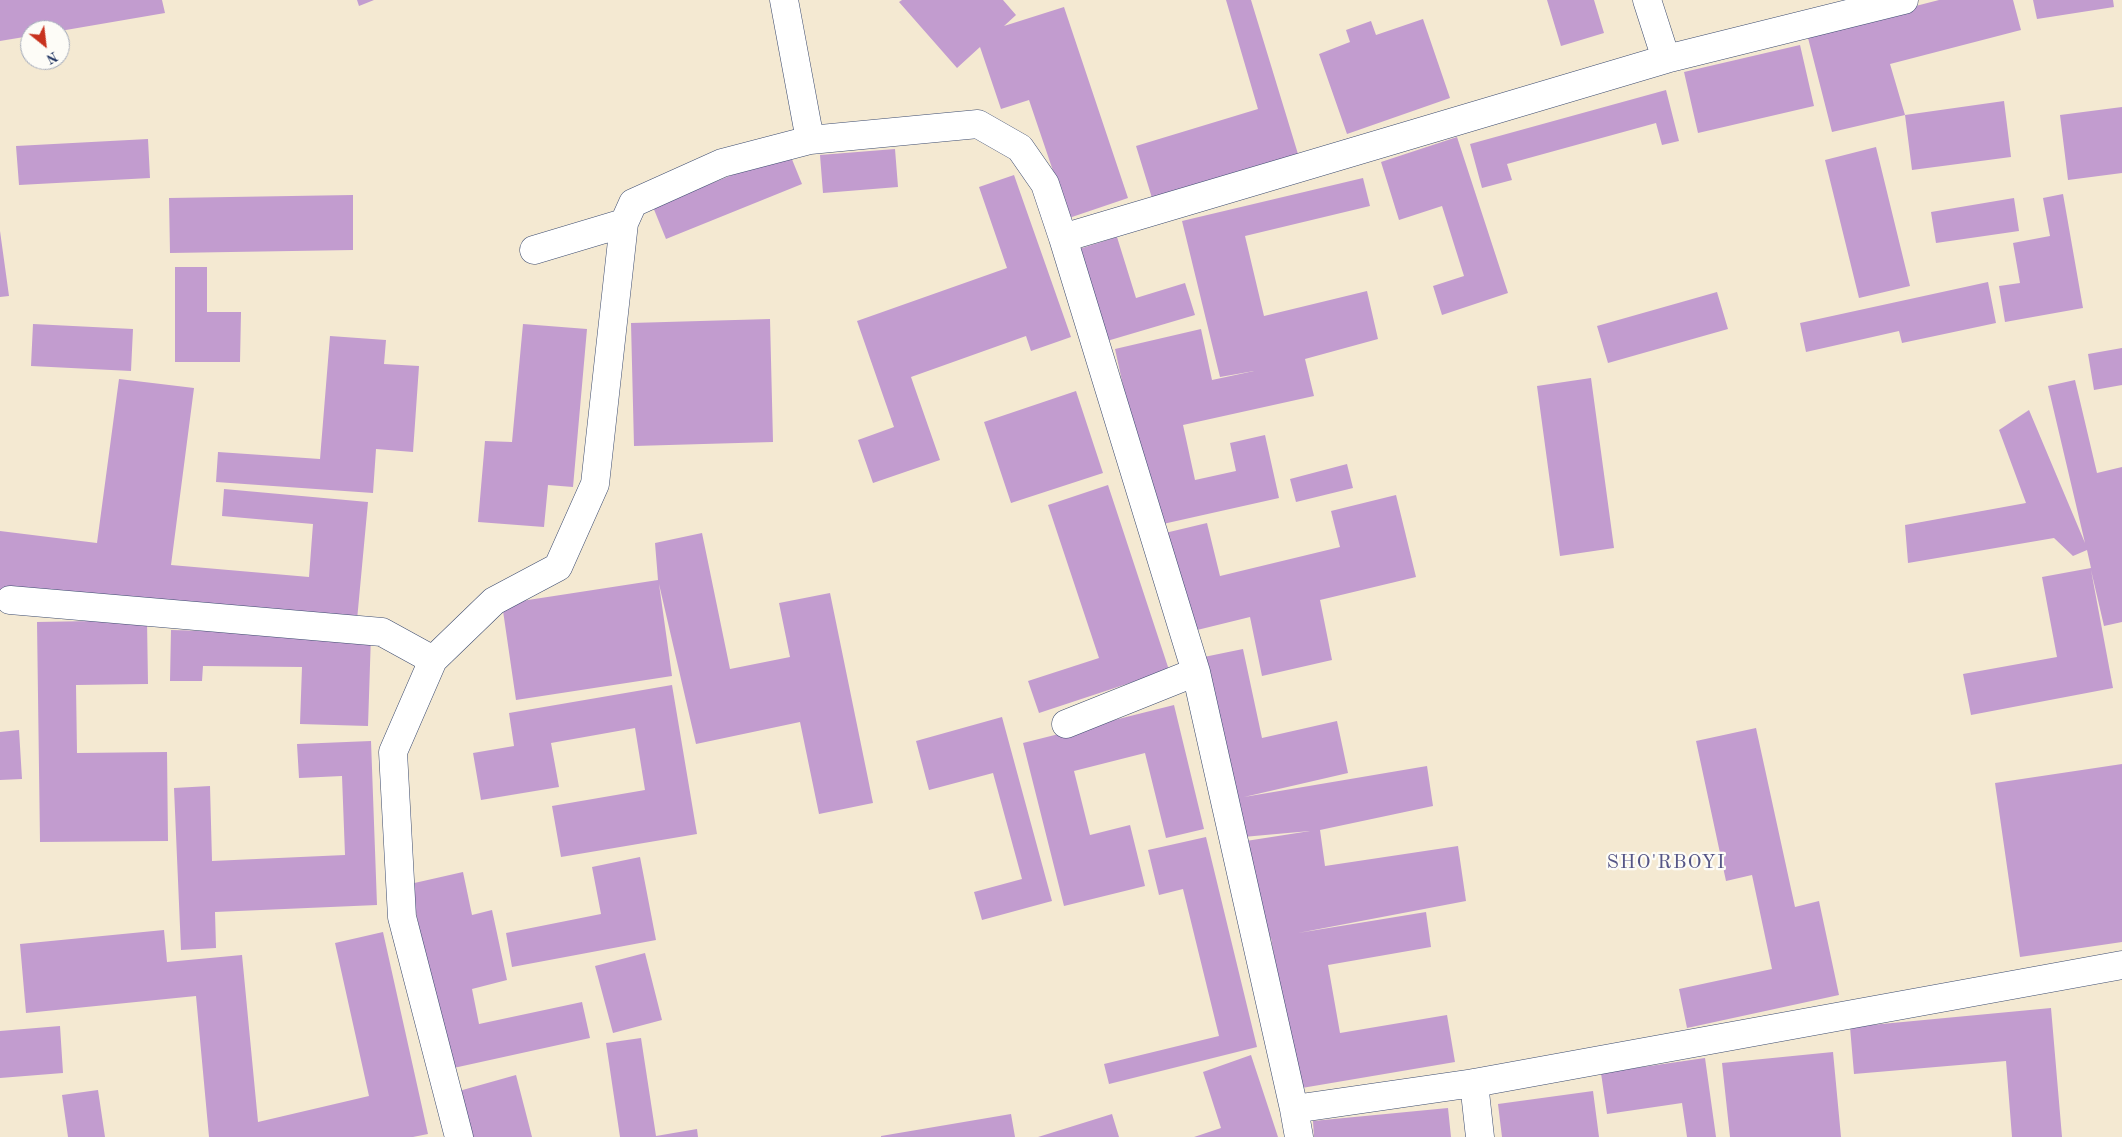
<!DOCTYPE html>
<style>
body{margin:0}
#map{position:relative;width:2122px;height:1137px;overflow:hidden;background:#f4e9d2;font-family:"Old Standard TT",serif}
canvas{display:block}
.north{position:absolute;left:20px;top:20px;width:50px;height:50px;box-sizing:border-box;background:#fdfcf7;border:1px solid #a3aaba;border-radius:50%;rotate:151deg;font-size:14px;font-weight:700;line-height:20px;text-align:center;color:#1b2f5e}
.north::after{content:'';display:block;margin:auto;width:18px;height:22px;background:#c8321e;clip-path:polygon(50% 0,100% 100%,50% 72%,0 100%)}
</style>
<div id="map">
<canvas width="2122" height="1137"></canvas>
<div class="north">N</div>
</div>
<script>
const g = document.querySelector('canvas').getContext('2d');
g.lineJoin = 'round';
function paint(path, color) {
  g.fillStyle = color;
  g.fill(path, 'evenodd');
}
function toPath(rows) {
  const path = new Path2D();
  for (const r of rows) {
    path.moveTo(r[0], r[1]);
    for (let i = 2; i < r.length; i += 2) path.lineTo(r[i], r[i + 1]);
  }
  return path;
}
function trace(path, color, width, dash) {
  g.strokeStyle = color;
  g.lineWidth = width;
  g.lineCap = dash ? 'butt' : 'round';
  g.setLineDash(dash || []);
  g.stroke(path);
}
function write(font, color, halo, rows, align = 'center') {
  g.font = font + ' "Old Standard TT",serif';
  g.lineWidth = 4.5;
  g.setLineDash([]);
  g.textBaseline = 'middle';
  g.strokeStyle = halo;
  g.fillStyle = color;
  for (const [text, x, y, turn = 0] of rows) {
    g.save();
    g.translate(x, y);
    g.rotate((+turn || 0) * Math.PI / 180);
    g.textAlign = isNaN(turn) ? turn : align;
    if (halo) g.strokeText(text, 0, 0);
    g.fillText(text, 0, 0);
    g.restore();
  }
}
paint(toPath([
 [0,0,162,0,165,13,60,31,30,30,30,36,0,41],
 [357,0,374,0,359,6],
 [902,0,1003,0,1016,15,1004,26,1064,7,1128,198,1069,218,1029,100,1001,109,980,47,957,68,899,2],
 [1226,0,1251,0,1298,154,1152,198,1136,146,1258,109],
 [1547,0,1594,0,1604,33,1561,46],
 [1939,0,2013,0,2021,30,1890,64,1905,115,1832,132,1807,34],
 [2033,0,2113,0,2114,7,2037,19],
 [1423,19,1450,98,1347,134,1319,54,1350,42,1346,30,1371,21,1376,35],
 [1800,45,1814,106,1698,133,1684,72],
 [1666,90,1679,141,1662,145,1656,123,1507,164,1512,180,1482,188,1470,144],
 [2004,101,2011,157,1912,170,1905,115],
 [2122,107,2122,173,2068,180,2060,115],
 [1457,137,1508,293,1442,315,1433,286,1464,276,1442,206,1399,220,1381,162],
 [148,139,150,178,19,185,16,146],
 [1876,147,1910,286,1859,298,1825,160],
 [895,149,898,187,823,193,820,155],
 [789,152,802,184,666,239,653,207],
 [1014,175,1071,337,1031,351,1026,336,911,377,940,460,873,483,858,440,894,427,857,321,1007,268,979,187],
 [1363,178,1370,206,1245,236,1264,316,1367,291,1378,339,1305,359,1314,396,1183,425,1195,480,1236,471,1230,443,1265,435,1279,498,1154,526,1115,349,1201,329,1212,380,1254,371,1220,377,1182,221],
 [2063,194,2083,308,2005,322,1999,286,2020,283,2013,243,2050,236,2043,198],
 [353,195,353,250,170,253,169,198],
 [2014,198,2019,231,1936,243,1931,212],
 [0,231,9,296,0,297],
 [1117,237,1136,298,1185,283,1195,315,1107,341,1079,249],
 [175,267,207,267,207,312,241,312,240,362,175,362],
 [1988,282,1996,323,1902,343,1899,331,1806,352,1800,323],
 [1717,292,1728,329,1608,363,1597,326],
 [770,319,773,442,634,446,631,323],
 [33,324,133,329,131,371,31,366],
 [523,324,587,329,573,487,548,485,544,527,478,522,485,441,512,442],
 [330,336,386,340,384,364,419,366,413,452,376,449,373,493,216,482,218,452,320,459],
 [2122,348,2122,385,2094,390,2088,354],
 [1591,378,1614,548,1560,556,1537,386],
 [119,379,194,388,171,565,309,577,313,524,222,516,224,489,368,502,357,620,165,611,0,590,0,531,97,543],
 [2075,380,2097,473,2122,467,2122,622,2104,626,2091,570,2113,688,1971,715,1963,674,2057,657,2042,577,2091,568,2087,550,2073,556,2054,538,1908,563,1905,525,2026,503,1999,430,2029,410,2085,543,2048,386],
 [1076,391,1103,473,1011,503,984,422],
 [1347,464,1353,488,1296,502,1290,479],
 [1108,485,1169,670,1039,713,1028,681,1099,658,1048,505],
 [1396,495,1416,577,1320,600,1332,660,1262,676,1250,617,1189,632,1165,533,1207,523,1220,576,1340,547,1331,511],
 [702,533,730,669,790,657,779,603,830,593,873,803,819,814,800,722,696,744,659,584,672,676,516,700,502,604,658,580,655,543],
 [147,620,148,684,76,685,77,753,167,752,168,841,40,842,37,622],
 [171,630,371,635,368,726,300,724,302,667,203,666,202,681,170,681],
 [1243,649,1262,738,1337,721,1348,773,1244,797,1427,766,1433,806,1320,830,1325,866,1458,846,1466,901,1298,933,1426,912,1431,947,1328,965,1340,1033,1447,1015,1455,1062,1296,1089,1271,938,1260,932,1246,841,1310,831,1243,837,1204,657],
 [672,685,697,834,561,857,552,806,645,790,635,728,551,743,559,787,481,800,473,753,514,746,509,713],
 [1174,705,1204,829,1166,838,1145,753,1074,771,1090,835,1130,825,1145,886,1064,906,1023,743],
 [1002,717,1052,901,982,920,974,892,1022,879,993,773,929,790,916,741],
 [1756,728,1795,907,1819,901,1839,995,1687,1028,1679,989,1772,969,1752,875,1726,881,1696,741],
 [19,730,22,779,0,780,0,732],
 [371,741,377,905,215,912,216,948,181,950,174,788,210,786,212,861,345,855,342,776,299,778,297,744],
 [2122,764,2122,942,2020,957,1995,783],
 [1206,837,1257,1047,1109,1084,1104,1064,1219,1036,1183,889,1159,895,1148,850],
 [640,857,656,940,512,967,506,933,601,914,592,867],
 [463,872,472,915,492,910,507,980,472,989,479,1024,582,1002,590,1038,449,1069,410,884],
 [164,930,167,962,242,955,258,1122,369,1096,335,943,383,932,428,1134,413,1137,209,1137,196,996,26,1013,20,944],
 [645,953,662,1020,613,1033,595,966],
 [2051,1008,2062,1137,2012,1137,2006,1061,1854,1074,1850,1027],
 [60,1026,63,1073,0,1078,0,1031],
 [641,1038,656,1136,697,1129,698,1137,620,1137,606,1043],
 [1833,1052,1841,1137,1730,1137,1722,1063],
 [1251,1055,1278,1137,1194,1137,1221,1128,1203,1072],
 [1705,1058,1716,1137,1687,1137,1682,1103,1607,1114,1601,1073],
 [516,1075,532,1137,471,1137,459,1091],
 [98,1090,105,1137,68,1137,62,1095],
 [1593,1091,1599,1137,1502,1137,1498,1104],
 [1448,1108,1451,1137,1314,1137,1313,1121],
 [1011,1114,1015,1137,881,1137,881,1136],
 [1112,1114,1119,1137,1038,1137]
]), '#c29ccf');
const minor = toPath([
 [784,0,810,140,978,124,1020,148,1045,184,1063,238,1196,672,1294,1109,1474,1083,2122,965],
 [1647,0,1666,59],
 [1063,238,1666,59,1904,0],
 [534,250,624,223],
 [10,600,382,632,433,660],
 [1066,724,1196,672],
 [1474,1083,1480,1137],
 [1294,1109,1299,1137],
 [459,1137,402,917,393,752,433,660,494,601,558,567,595,484,624,223,633,203,722,163,810,140]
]);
trace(minor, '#3c4b6f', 29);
trace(minor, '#fff', 28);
g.letterSpacing = '1px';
write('20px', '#555586', '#fdfcf7', [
 ["SHO'RBOYI",1666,863]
]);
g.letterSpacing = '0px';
</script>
